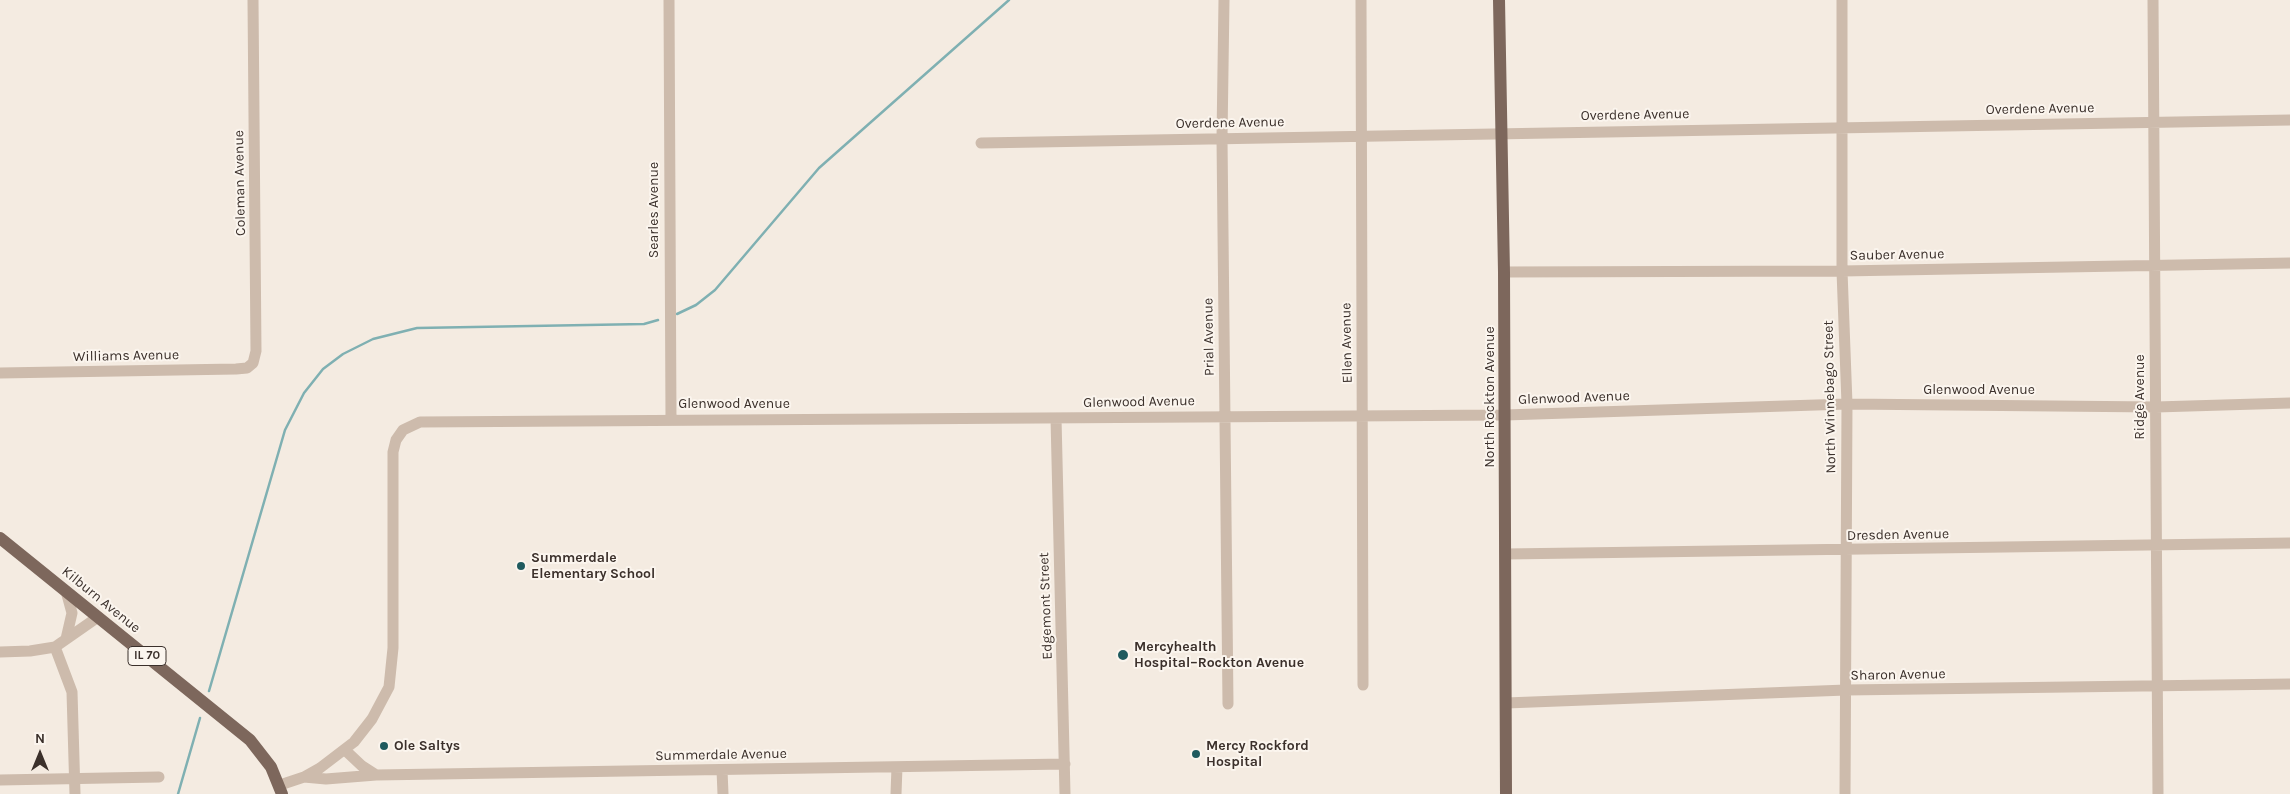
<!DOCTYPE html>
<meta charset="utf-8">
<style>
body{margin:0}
#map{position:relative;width:2290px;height:794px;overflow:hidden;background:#f4ebe1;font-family:Karla,sans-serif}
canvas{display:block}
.north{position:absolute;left:15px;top:729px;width:50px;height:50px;-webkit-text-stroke:4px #fbf5ee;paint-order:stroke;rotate:0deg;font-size:14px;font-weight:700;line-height:20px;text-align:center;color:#3b302b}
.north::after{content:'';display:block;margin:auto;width:18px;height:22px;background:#3b302b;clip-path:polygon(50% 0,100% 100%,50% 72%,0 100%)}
</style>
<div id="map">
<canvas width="2290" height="794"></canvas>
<div class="north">N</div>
</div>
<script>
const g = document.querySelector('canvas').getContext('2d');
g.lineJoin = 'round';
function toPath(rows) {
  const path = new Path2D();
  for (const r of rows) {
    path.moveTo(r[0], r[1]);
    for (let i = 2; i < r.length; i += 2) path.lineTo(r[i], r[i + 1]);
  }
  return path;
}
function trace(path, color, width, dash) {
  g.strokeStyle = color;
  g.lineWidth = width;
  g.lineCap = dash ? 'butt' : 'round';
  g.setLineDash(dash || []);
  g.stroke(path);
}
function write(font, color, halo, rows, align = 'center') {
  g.font = font + ' Karla,sans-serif';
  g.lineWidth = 4;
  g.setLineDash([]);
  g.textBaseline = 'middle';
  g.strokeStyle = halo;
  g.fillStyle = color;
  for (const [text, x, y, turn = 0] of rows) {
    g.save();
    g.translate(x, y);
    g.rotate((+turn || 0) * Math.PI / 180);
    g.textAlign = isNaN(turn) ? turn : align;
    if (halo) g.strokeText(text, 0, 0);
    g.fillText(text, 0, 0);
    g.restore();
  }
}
trace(toPath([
 [677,314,696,305,715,290,819,168,1009,0],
 [209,691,285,430,304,393,323,369,343,354,373,339,417,328,644,324,658,320],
 [178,794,200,718]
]), '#7fb0b2', 2.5);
trace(toPath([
 [669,0,671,419],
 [1224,0,1222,138,1228,704],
 [1361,0,1363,685],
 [1842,0,1842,271,1847,404,1845,794],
 [2153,0,2158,794],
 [981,143,2290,120],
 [1504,272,1842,271,2290,263],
 [0,373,236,369,247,368,253,363,256,351,253,0],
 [1056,418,1065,794],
 [1506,554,2290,543],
 [66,639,72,613,66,591],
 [55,647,72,692,75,794],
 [0,652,30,651,55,647,98,617],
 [1506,703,1846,690,2290,684],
 [345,750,362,766,376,775],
 [722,770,723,794],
 [304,777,326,779,376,775,1065,764],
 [0,780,159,777],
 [280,785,304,777,320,768,354,742,372,719,389,687,393,648,393,452,396,440,403,430,420,422,1505,415,1847,404,2156,407,2290,403],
 [896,794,897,767]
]), '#cdbbac', 11);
trace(toPath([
 [1499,0,1504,272,1506,794],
 [0,538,250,740,271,767,282,794]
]), '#7d675c', 12);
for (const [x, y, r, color] of [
 [521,566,5,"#1f5a5e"],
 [1123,655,6,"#1f5a5e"],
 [384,746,5,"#1f5a5e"],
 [1196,754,5,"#1f5a5e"]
]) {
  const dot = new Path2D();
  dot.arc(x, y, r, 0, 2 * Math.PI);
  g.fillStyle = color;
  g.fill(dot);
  trace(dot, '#fbf5ee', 2);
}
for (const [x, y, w] of [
 [147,656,38]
]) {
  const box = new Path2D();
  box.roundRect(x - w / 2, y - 9.5, w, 19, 4);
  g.fillStyle = '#fbf5ee';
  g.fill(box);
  trace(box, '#3b302b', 1);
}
write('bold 12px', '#3b302b', null, [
 ["IL 70",147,656]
]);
write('14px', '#3b302b', '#fbf5ee', [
 ["Overdene Avenue",2040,109,-1],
 ["Overdene Avenue",1635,115,-1],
 ["Overdene Avenue",1230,123,-1],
 ["Coleman Avenue",240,183,-91],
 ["Searles Avenue",654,210,-90],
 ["Sauber Avenue",1897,255,-1],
 ["Prial Avenue",1209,337,-91],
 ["Ellen Avenue",1347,343,-91],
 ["Williams Avenue",126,356,-1],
 ["Glenwood Avenue",1979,390],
 ["North Rockton Avenue",1490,397,-90],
 ["North Winnebago Street",1830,397,-91],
 ["Ridge Avenue",2140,397,-90],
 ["Glenwood Avenue",1574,398,-2],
 ["Glenwood Avenue",1139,402,-1],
 ["Glenwood Avenue",734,404],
 ["Dresden Avenue",1898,535,-1],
 ["Kilburn Avenue",101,600,39],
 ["Edgemont Street",1046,606,-92],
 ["Sharon Avenue",1898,675,-1],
 ["Summerdale Avenue",721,755,-1]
]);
write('bold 14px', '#3b302b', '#fbf5ee', [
 ["Summerdale",531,558],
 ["Elementary School",531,574],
 ["Mercyhealth",1134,647],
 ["Hospital–Rockton Avenue",1134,663],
 ["Ole Saltys",394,746],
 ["Mercy Rockford",1206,746],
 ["Hospital",1206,762]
], 'left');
</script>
